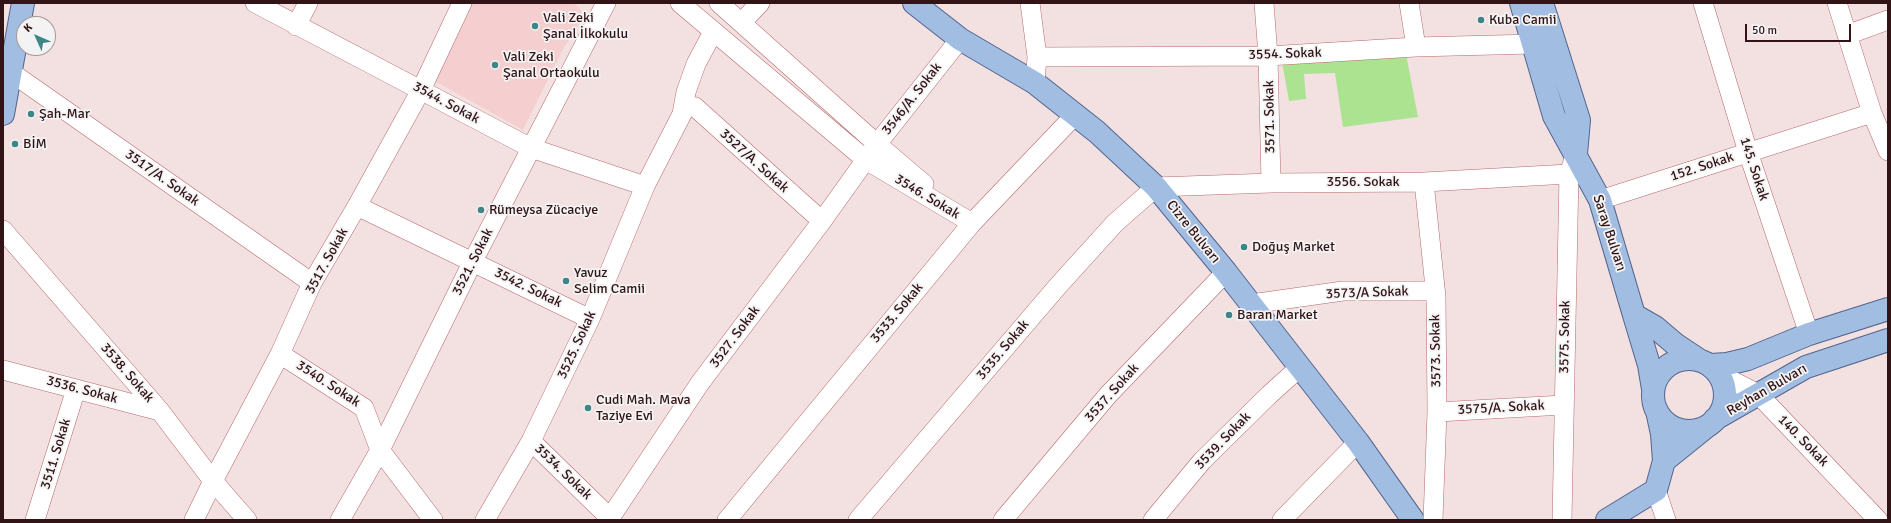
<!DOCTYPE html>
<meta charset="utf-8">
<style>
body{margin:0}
#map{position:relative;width:1891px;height:523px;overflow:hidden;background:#f3e1e1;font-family:Signika,sans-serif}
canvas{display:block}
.frame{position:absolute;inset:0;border:4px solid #321316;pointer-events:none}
.north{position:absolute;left:16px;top:16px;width:40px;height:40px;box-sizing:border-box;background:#f3f3f3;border:1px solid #a6999b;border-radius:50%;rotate:315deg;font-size:11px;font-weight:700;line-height:16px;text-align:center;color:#321316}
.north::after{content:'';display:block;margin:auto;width:14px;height:18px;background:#3d8586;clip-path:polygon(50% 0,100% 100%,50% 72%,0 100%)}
.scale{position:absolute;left:1745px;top:24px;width:106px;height:18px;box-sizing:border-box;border:2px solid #321316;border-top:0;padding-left:5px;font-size:12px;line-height:14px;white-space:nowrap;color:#321316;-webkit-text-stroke:3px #f3f3f3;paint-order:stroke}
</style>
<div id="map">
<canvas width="1891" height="523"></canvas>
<div class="frame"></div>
<div class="north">K</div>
<div class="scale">50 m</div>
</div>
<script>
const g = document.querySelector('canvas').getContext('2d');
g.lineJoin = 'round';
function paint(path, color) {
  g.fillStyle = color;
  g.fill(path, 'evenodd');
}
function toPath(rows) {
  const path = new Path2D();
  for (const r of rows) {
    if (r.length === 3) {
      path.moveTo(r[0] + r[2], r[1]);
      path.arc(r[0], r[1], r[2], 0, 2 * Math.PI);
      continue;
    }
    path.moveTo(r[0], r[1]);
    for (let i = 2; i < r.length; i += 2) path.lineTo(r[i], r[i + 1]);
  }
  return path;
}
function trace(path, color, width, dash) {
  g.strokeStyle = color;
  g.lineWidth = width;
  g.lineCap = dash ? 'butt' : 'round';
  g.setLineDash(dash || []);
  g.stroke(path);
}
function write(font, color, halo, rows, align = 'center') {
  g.font = font + ' Signika,sans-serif';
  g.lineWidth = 3.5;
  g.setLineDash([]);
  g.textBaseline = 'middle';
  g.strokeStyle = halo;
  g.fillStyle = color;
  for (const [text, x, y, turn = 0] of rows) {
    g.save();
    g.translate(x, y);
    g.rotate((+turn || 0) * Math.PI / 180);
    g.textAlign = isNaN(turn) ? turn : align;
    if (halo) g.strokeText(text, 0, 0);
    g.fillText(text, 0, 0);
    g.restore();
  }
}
paint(toPath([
 [466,3,574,3,578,6,584,16,562,51,523,130,429,78]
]), '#f5cecf');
paint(toPath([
 [1406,54,1418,117,1343,127,1335,73,1304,74,1306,99,1289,101,1282,62]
]), '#abe391');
const minor = toPath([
 [255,3,531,148,645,186],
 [680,3,866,160,972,223],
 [719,3,877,144,924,184],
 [1030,3,1037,57,1035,83],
 [1264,3,1268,56,1271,183],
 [1409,3,1416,47],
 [1703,3,1748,152,1809,334],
 [1837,3,1872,113,1888,151],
 [742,22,760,3],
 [296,26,308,3],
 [1847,35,1888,20],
 [1037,57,1268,56,1416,47,1533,44],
 [12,73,312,283],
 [684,104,695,107,822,221],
 [1424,182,1436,297,1437,412,1433,520],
 [1600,200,1872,113],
 [357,206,590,319],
 [3,230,160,411,213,481,247,520],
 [1251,304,1343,291,1435,291],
 [280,354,364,408,380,450,433,520],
 [3,370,160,411],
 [1719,374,1758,394,1878,520],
 [1437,412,1564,405],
 [531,441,612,520],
 [1656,490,1666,520],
 [610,518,700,383,822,221,877,144,960,39],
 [35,520,76,389],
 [194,520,213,481,280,354,312,283,357,206,421,90,462,3],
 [340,520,380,450,473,261,606,3],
 [485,520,531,441,590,319,645,186,682,114,686,92,696,64,713,32],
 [727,520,972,223,1076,114],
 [858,520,1057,287,1115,223,1156,187,1271,183,1424,182,1569,174],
 [1003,520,1108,395,1226,272],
 [1153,520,1202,461,1269,395,1299,368],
 [1282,520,1358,442],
 [1562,520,1569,174,1573,162]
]);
const major = toPath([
 [914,3,960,39,1035,83,1097,132,1156,187,1226,272,1358,442,1413,520],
 [1521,3,1554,116,1600,200,1634,315],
 [1542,3,1579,120,1576,154],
 [3,114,23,3],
 [1689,395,36],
 [1710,365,1727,364,1748,359,1809,334,1888,309],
 [1653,389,1649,365,1634,315,1655,327,1675,344,1699,360],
 [1657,411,1662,434,1664,461,1705,428],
 [1715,419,1806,367,1888,340],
 [1607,520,1656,490,1664,461]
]);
trace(minor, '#b7686d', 20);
trace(major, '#52658e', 24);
trace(minor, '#fff', 19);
trace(major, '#a2bde2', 22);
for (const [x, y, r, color] of [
 [1481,20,4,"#3d8586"],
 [535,26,4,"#3d8586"],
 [495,65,4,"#3d8586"],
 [31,114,4,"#3d8586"],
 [15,144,4,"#3d8586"],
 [481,210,4,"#3d8586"],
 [1244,247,4,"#3d8586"],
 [566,281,4,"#3d8586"],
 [1229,315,4,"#3d8586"],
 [588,408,4,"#3d8586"]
]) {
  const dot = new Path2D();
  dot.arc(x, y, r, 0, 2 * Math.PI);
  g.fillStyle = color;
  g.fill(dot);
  trace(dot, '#f3f3f3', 1.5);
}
write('14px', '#321316', '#f3f3f3', [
 ["Vali Zeki",543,18],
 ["Şanal İlkokulu",543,34],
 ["Kuba Camii",1489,20],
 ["Vali Zeki",503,57],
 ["Şanal Ortaokulu",503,73],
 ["Şah-Mar",39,114],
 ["BİM",23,144],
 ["Rümeysa Zücaciye",489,210],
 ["Doğuş Market",1252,247],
 ["Yavuz",574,273],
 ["Selim Camii",574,289],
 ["Baran Market",1237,315],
 ["Cudi Mah. Mava",596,400],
 ["Taziye Evi",596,416]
], 'left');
write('14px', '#321316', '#f3f3f3', [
 ["3554. Sokak",1285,54,-2],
 ["3546/A. Sokak",912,99,-52],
 ["3544. Sokak",446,103,28],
 ["3571. Sokak",1270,117,-91],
 ["3527/A. Sokak",754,161,42],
 ["152. Sokak",1702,167,-18],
 ["145. Sokak",1754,169,72],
 ["3517/A. Sokak",162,178,35],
 ["3556. Sokak",1363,182],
 ["3546. Sokak",927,197,31],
 ["Cizre Bulvarı",1193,232,51],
 ["Saray Bulvarı",1609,233,72],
 ["3517. Sokak",327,261,-61],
 ["3521. Sokak",473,262,-63],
 ["3542. Sokak",528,288,26],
 ["3573/A Sokak",1367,293,-2],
 ["3533. Sokak",897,313,-50],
 ["3527. Sokak",735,337,-53],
 ["3575. Sokak",1565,337,-89],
 ["3525. Sokak",577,345,-65],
 ["3535. Sokak",1003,350,-50],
 ["3573. Sokak",1436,351,-91],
 ["3538. Sokak",127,373,49],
 ["3540. Sokak",328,384,33],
 ["3536. Sokak",82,390,15],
 ["Reyhan Bulvarı",1767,390,-30],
 ["3537. Sokak",1112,393,-48],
 ["3575/A. Sokak",1501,408,-3],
 ["3539. Sokak",1223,441,-46],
 ["140. Sokak",1803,441,46],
 ["3511. Sokak",56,454,-73],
 ["3534. Sokak",563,472,44]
]);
</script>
